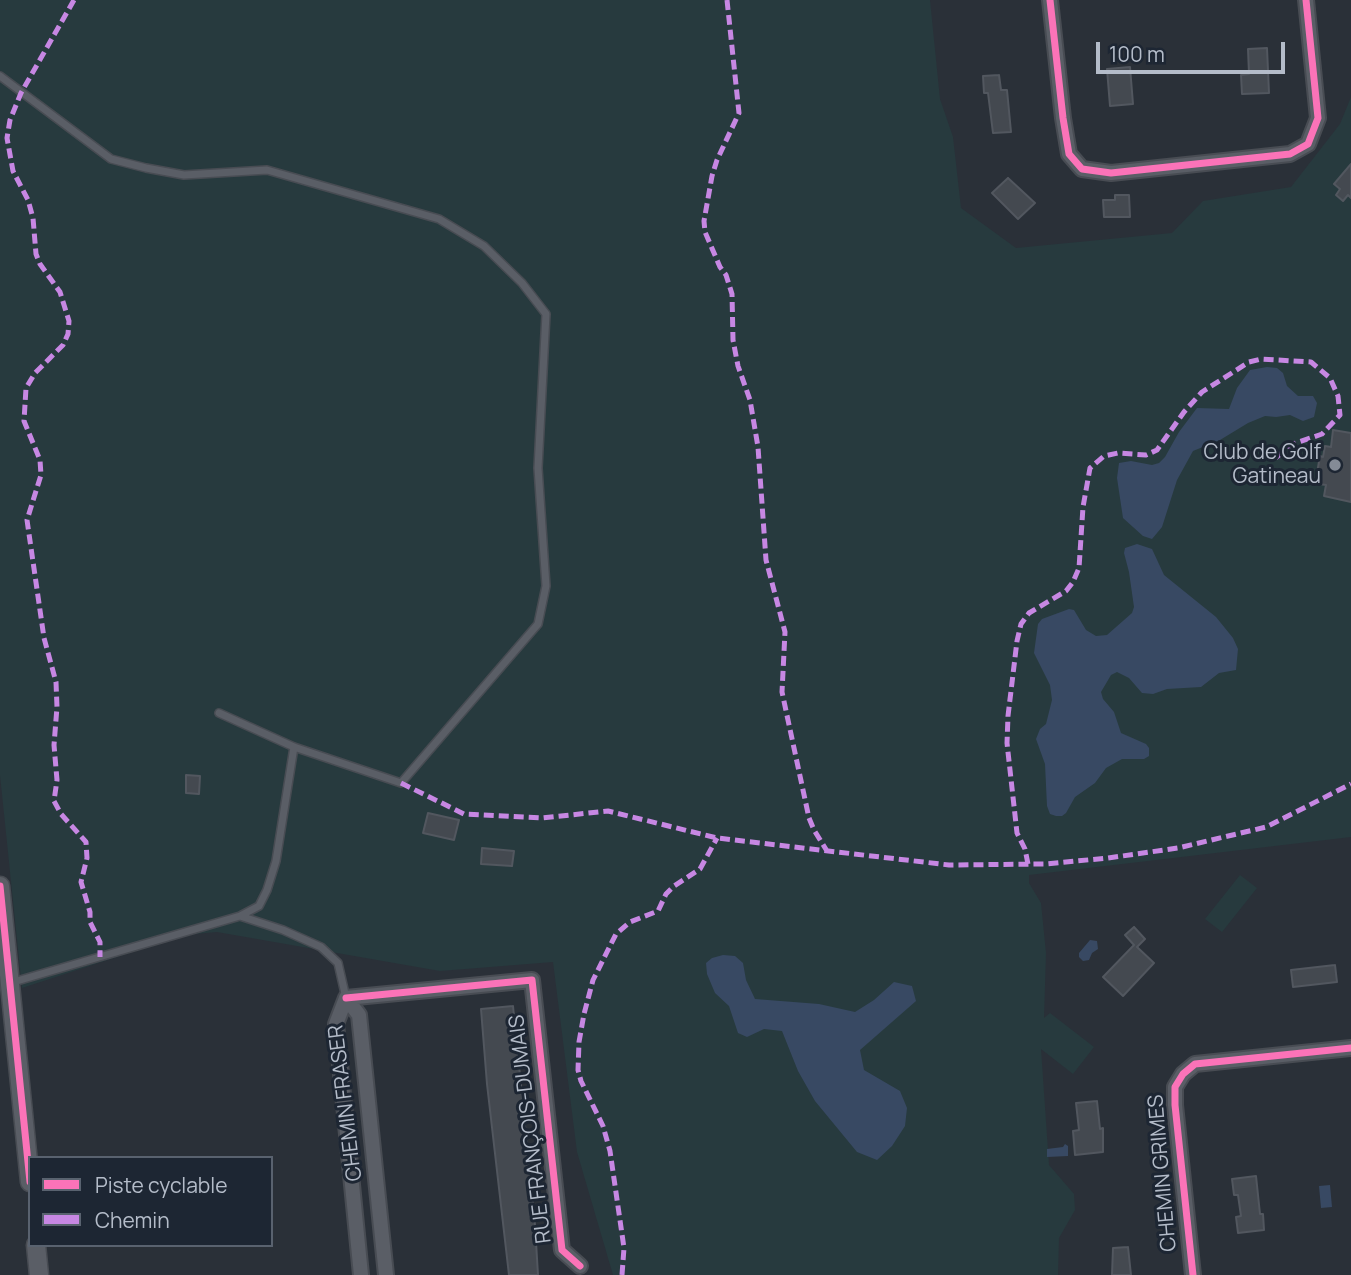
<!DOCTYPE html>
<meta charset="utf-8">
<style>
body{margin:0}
#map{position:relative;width:1351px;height:1275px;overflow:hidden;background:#2a3038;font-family:Manrope,sans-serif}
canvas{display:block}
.legend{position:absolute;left:28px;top:1156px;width:245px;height:91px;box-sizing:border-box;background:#1d2633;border:2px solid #59626f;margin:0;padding:9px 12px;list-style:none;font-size:21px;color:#b4bcc9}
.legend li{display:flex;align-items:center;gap:14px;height:35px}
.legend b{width:35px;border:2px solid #59626f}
.scale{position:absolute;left:1096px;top:42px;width:189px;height:32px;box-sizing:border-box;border:4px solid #b4bcc9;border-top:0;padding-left:9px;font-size:21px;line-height:24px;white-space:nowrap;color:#b4bcc9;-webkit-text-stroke:5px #1d2633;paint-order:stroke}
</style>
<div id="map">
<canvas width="1351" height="1275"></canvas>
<ul class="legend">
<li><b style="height:9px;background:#fb73b8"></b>Piste cyclable</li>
<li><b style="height:9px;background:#c787e3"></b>Chemin</li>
</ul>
<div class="scale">100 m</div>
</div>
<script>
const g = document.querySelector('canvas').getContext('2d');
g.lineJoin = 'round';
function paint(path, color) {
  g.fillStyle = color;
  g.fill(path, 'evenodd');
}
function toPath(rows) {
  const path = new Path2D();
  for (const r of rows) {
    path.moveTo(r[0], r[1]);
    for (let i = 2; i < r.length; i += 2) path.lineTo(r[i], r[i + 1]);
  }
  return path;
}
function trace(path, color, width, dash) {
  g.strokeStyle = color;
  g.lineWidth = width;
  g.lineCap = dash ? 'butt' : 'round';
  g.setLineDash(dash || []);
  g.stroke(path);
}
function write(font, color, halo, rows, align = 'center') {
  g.font = font + ' Manrope,sans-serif';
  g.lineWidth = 6;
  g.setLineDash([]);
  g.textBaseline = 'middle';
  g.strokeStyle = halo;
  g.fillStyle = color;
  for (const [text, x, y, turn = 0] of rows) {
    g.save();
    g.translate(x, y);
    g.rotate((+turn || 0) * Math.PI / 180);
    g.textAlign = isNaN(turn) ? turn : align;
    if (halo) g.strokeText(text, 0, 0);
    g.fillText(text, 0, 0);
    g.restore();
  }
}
paint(toPath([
 [0,0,930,0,940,99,953,137,961,208,1016,248,1172,233,1203,201,1291,187,1340,124,1351,97,1351,837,1029,875,1029,883,1041,903,1046,953,1044,1018,1050,1013,1094,1047,1073,1074,1041,1049,1049,1165,1074,1194,1075,1210,1059,1238,1058,1275,613,1275,577,1152,553,962,440,971,217,932,184,935,22,988,0,775],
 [1240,875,1257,888,1222,932,1205,919]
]), '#273a3e');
paint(toPath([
 [1267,367,1277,368,1283,373,1287,386,1298,396,1313,396,1317,403,1314,417,1303,421,1290,415,1276,417,1265,416,1248,423,1220,440,1193,451,1177,480,1162,527,1152,539,1143,536,1123,518,1117,478,1119,463,1131,461,1152,465,1159,463,1165,457,1179,432,1197,408,1229,409,1237,388,1250,370],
 [1137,544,1152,549,1164,575,1216,617,1233,638,1238,649,1236,670,1219,673,1201,687,1167,689,1153,694,1142,693,1129,678,1117,672,1111,675,1101,692,1103,699,1114,712,1121,733,1146,744,1149,748,1149,756,1144,759,1122,759,1106,768,1095,783,1075,797,1066,813,1062,816,1056,816,1050,814,1047,806,1045,764,1036,739,1040,729,1046,724,1052,700,1050,685,1034,653,1038,624,1042,619,1069,609,1074,610,1086,630,1096,636,1107,635,1132,613,1134,607,1129,572,1124,553,1125,548],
 [1090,940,1097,941,1098,949,1092,953,1089,960,1083,961,1079,957,1079,953],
 [723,955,735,956,743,963,746,980,755,999,819,1004,855,1012,874,1000,894,982,912,986,916,1001,860,1050,864,1070,900,1091,907,1108,905,1126,892,1146,877,1160,857,1152,815,1101,798,1071,782,1031,764,1029,747,1037,738,1033,729,1006,715,993,707,974,706,963,712,958],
 [1065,1144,1068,1146,1068,1156,1047,1157,1047,1149,1063,1147],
 [1330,1185,1332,1207,1321,1208,1319,1186]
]), '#384963');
const building = toPath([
 [1267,48,1269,93,1242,94,1241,75,1249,74,1248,49,1267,48],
 [1130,67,1133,104,1110,106,1107,69,1130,67],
 [999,75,1001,90,1007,90,1011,132,993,133,988,93,984,93,983,76,999,75],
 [1351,164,1351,198,1348,195,1343,201,1336,195,1340,189,1334,184,1351,164],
 [1008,178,1035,203,1018,219,992,193,1008,178],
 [1115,195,1129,195,1130,217,1104,217,1103,200,1115,200,1115,195],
 [1333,430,1351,433,1351,502,1324,496,1326,485,1319,484,1321,474,1317,473,1320,456,1323,457,1325,446,1331,447,1333,430],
 [186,775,200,776,199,794,186,793,186,775],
 [428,813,459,820,454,840,423,833,428,813],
 [482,848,514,851,512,866,481,864,482,848],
 [1134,927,1145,939,1137,947,1154,963,1123,996,1103,977,1134,945,1125,935,1134,927],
 [1335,965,1337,982,1293,987,1291,970,1335,965],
 [513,1006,535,1225,538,1275,509,1275,487,1084,481,1009,513,1006],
 [1097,1101,1100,1129,1103,1128,1103,1152,1075,1155,1073,1131,1079,1130,1076,1103,1097,1101],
 [1256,1176,1260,1214,1263,1214,1264,1230,1238,1233,1236,1217,1241,1216,1238,1195,1234,1195,1232,1179,1256,1176],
 [1128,1247,1131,1275,1112,1275,1113,1248,1128,1247]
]);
paint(building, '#444950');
trace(building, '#52575f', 2);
const service = toPath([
 [0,76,111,159,146,168,184,175,267,170,439,219,484,246,522,283,546,314,538,468,546,586,538,624,401,783,294,747,219,713],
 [294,747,276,861,267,890,259,906,240,916,283,930,321,947,338,963,346,998],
 [10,983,240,916]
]);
const minor = toPath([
 [1050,0,1063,118,1069,154,1082,169,1111,173,1290,154,1308,144,1318,118,1306,0],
 [346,998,532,980,562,1250,580,1266],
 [346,998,359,1015,386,1275],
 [346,998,336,1024,361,1275],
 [1193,1275,1175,1105,1175,1087,1183,1074,1195,1064,1351,1048]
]);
const tertiary = toPath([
 [0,886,30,1182],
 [36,1245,39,1275]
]);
trace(service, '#484c53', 10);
trace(minor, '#484c53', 18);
trace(tertiary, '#484c53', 21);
trace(service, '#5a5e66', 7);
trace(minor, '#5a5e66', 14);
trace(tertiary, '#5a5e66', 18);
trace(toPath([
 [74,0,21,93,10,120,7,138,13,171,28,200,33,218,36,254,40,264,60,292,69,321,68,334,63,345,35,373,26,388,24,421,40,460,41,475,27,520,44,638,56,682,57,707,54,745,57,780,54,801,61,814,86,842,87,858,81,882,90,912,90,922,100,942,100,957],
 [727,0,739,113,717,160,712,176,704,221,705,232,720,267,726,275,732,294,733,340,738,366,750,400,758,447,766,560,785,632,782,692,809,818,814,830,827,851],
 [401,783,464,814,542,818,608,811,717,838,949,865,1045,864,1108,858,1178,848,1266,827,1351,784],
 [1028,864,1025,849,1017,833,1007,743,1008,716,1017,641,1021,624,1029,613,1066,591,1073,582,1079,568,1083,507,1090,468,1104,456,1118,453,1146,455,1157,450,1184,412,1202,392,1249,362,1261,359,1311,362,1330,378,1338,396,1340,415,1322,434,1293,444,1274,459],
 [622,1275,624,1248,610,1151,603,1126,581,1081,578,1070,579,1042,584,1014,593,980,616,934,630,922,658,911,666,894,674,886,700,869,717,838]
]), '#c787e3', 5, [10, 5]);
trace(toPath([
 [1050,0,1063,118,1069,154,1082,169,1111,173,1290,154,1308,144,1318,118,1306,0],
 [0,886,30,1182],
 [346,998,532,980,562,1250,580,1266],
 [1193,1275,1175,1105,1175,1087,1183,1074,1195,1064,1351,1048]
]), '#fb73b8', 7);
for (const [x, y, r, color] of [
 [1335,465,7,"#848b96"]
]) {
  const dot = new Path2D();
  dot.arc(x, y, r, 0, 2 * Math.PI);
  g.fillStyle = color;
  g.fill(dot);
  trace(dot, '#1d2633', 2.5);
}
write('21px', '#b4bcc9', '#1d2633', [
 ["Club de Golf",1321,453],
 ["Gatineau",1321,477]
], 'right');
write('21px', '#b4bcc9', '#1d2633', [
 ["CHEMIN FRASER",346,1103,-97],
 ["RUE FRANÇOIS-DUMAIS",531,1129,-97],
 ["CHEMIN GRIMES",1163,1173,-95]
]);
</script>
